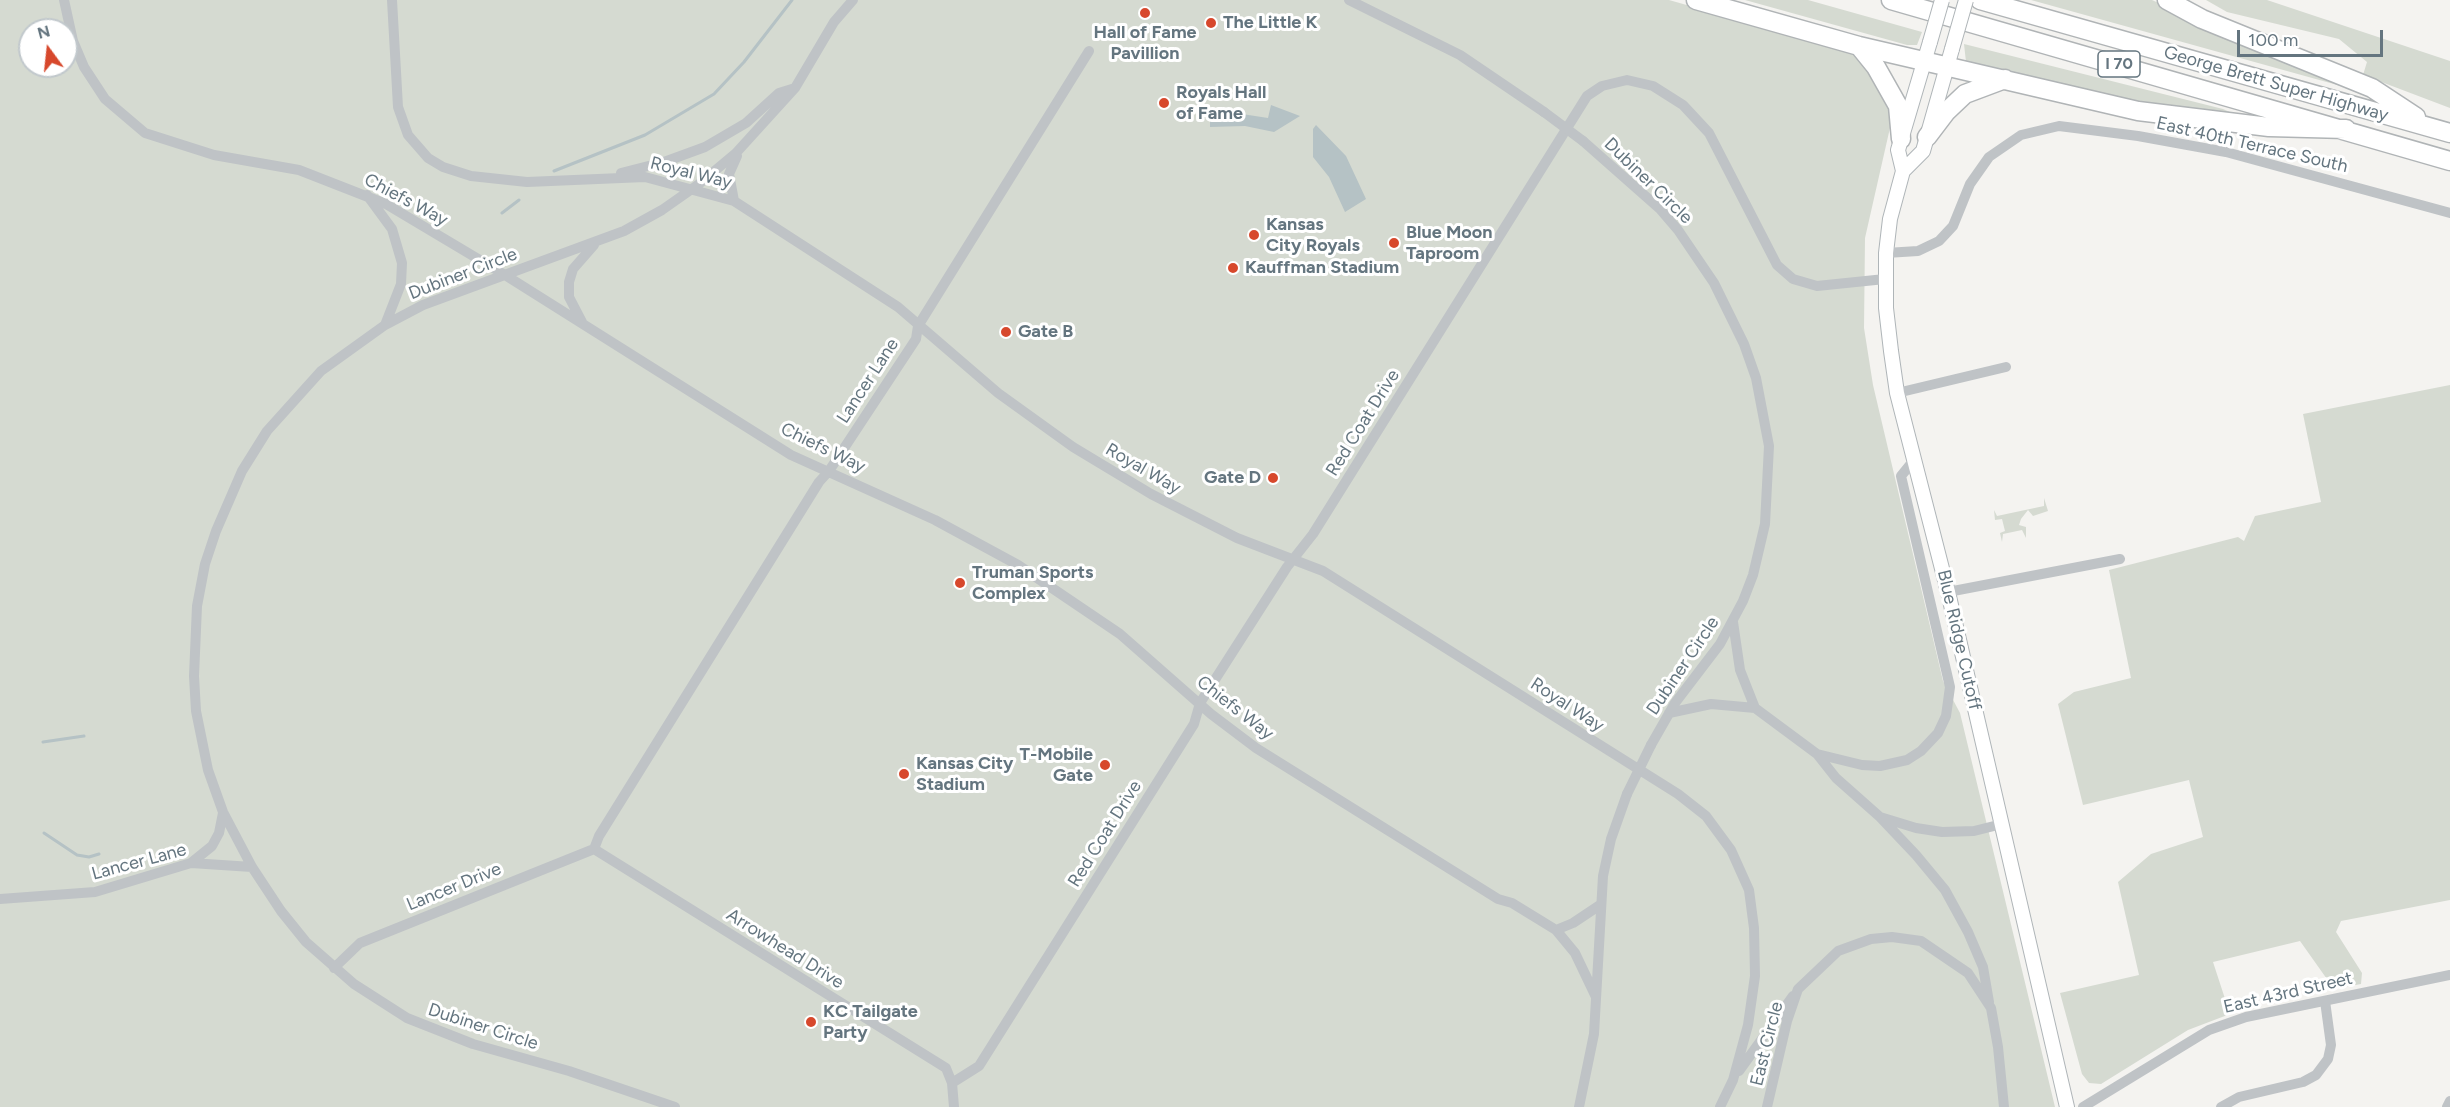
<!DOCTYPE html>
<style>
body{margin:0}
#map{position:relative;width:2450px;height:1107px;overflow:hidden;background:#f4f3f0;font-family:Figtree,sans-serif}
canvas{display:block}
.north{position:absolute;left:18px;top:18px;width:60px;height:60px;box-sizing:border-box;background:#fff;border:2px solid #c1c8cc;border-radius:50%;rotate:345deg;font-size:16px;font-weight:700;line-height:24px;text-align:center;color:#64757f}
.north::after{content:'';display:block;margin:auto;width:21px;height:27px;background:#d7482c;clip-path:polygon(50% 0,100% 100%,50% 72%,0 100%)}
.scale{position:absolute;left:2237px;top:30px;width:146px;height:27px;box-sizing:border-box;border:3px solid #64757f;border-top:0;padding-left:8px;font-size:18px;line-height:21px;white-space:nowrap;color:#64757f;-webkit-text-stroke:4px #fff;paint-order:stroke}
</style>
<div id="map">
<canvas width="2450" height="1107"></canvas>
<div class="north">N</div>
<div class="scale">100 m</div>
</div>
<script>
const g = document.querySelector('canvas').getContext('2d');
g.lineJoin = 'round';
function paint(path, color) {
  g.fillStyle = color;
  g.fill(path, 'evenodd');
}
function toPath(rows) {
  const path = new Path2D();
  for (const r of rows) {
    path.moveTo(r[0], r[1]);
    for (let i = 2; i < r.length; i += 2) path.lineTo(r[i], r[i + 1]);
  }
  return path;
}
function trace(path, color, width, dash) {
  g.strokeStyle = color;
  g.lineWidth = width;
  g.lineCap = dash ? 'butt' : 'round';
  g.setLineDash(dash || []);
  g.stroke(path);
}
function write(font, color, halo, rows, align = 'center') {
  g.font = font + ' Figtree,sans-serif';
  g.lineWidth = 6;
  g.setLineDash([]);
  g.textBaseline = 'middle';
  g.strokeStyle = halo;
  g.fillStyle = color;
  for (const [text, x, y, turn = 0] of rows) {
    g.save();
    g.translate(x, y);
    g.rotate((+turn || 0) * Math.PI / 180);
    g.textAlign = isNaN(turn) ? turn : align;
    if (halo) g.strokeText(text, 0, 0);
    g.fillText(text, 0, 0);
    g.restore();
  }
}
paint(toPath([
 [0,0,1669,0,1845,50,1863,58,1888,99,1892,119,1865,238,1864,328,1873,385,1943,681,1960,713,2055,1107,0,1107],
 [30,30,66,30,66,66,30,66],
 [1745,0,1808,0,1922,32,1917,45,1907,45],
 [2031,0,2152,0,2341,86],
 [2206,0,2267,0,2450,61,2450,108,2363,75,2367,62,2339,39,2227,12],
 [1964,44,2223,109,2241,117,2152,108,1966,62],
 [2450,385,2450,900,2341,921,2336,932,2362,973,2361,984,2334,989,2300,941,2213,962,2230,1014,2188,1030,2101,1084,2089,1083,2082,1074,2060,993,2139,975,2118,882,2151,854,2203,837,2189,780,2083,805,2058,704,2074,692,2131,678,2109,570,2238,537,2244,541,2255,516,2321,502,2303,414],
 [2044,498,2048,511,2033,516,2028,510,2021,519,2019,525,2026,527,2026,538,2022,530,2003,534,2002,542,2000,533,2005,531,2002,519,1995,520,1994,510,1997,516,2044,506]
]), '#d5dad1');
paint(toPath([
 [1271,105,1300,116,1274,132,1245,126,1210,127,1210,116,1242,114,1268,118],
 [1316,125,1346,156,1366,199,1345,212,1329,177,1313,157,1313,129]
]), '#b5c2c5');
trace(toPath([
 [554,171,645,135,714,94,744,62,792,0],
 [502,213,519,200],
 [43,742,84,736],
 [44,833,77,855,89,857,99,854]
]), '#b5c2c5', 3);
const secondary = toPath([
 [1930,42,1898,150,1903,171,1890,219,1886,253,1886,308,1891,351,1897,393,1948,592,2067,1107],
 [1903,171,1923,151,1952,49]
]);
const motorway = toPath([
 [1696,0,1859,46,2138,111,2269,127,2346,129],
 [1891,0,2450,161],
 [1980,0,2450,133],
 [2167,0,2202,19,2372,88,2416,117],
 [1859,46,1876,67,1898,106,1901,139],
 [1927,137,1946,112,1965,94,2005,79]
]);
trace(secondary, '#afb5b8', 16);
trace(motorway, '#b0b4b6', 21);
trace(toPath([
 [64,0,73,41,84,67,105,99,145,133,214,155,299,170,386,204,505,275,791,455,935,520,1018,565,1120,634,1211,714,1256,748,1498,899,1512,903,1556,930,1573,923,1600,905],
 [392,0,398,107,408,135,428,158,443,167,471,176,527,182,645,177,734,201,898,307,998,393,1073,447,1151,494,1237,538,1323,571,1678,794,1706,816,1731,850,1749,890,1754,928,1755,976,1748,1025,1733,1080,1720,1107],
 [1349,0,1460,55,1544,112],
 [1583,141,1660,209,1678,230,1714,283,1744,344,1756,378,1769,446,1765,524,1753,575,1743,601,1720,644,1675,703,1651,745],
 [621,173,664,162,705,147,746,123,779,93,795,88],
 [367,195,392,229,402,263,401,284,385,325],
 [734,201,729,174,737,156],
 [1886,253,1918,251,1939,241,1953,226,1970,184,1989,157,2021,135,2059,126,2138,136,2226,152,2450,213],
 [582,322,569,297,569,282,573,269,594,245],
 [1897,393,2006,367],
 [1948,592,2120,559],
 [1733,622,1740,670,1755,708,1817,754,1862,765,1880,766,1907,760,1921,751,1938,733,1946,716,1950,687,1901,476,1914,460],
 [1669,713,1711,704,1755,708],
 [1817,754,1836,778,1880,817,1916,855,1945,890,1968,932,1983,967,1989,1002],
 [1880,817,1916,828,1942,832,1974,831,2002,824],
 [594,849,599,836,819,482,829,471,916,339,918,326,1089,51],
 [594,849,946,1068,952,1083],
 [191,863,212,846,219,833,223,813],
 [0,899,95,892,191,863,252,867],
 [1556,930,1575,953,1596,997],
 [334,968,360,943,594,849],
 [1739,1071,1793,996],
 [675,1107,569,1071,473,1044,407,1018,354,984,306,942,281,911,252,867,223,812,208,770,196,711,194,676,197,606,205,564,216,531,242,471,267,431,321,371,385,325,423,305,624,231,662,210,699,184,736,153,795,88,834,22,853,0],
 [954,1107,952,1083,979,1066,1194,724,1200,703,1287,567,1313,534,1587,96,1602,86,1627,80,1653,86,1683,105,1709,133,1777,265,1793,279,1817,286,1885,279],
 [1579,1107,1594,1034,1603,876,1611,839,1627,794],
 [1767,1107,1787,1021,1798,989,1838,951,1871,939,1892,937,1921,941,1968,973,1991,1008,1998,1047,2004,1107],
 [2083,1107,2209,1030,2246,1017,2450,975],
 [2221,1107,2239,1097,2303,1082,2316,1075,2328,1059,2331,1045,2325,1001],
 [2447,1107,2450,1101]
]), '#bfc3c6', 10);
trace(secondary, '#fff', 14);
trace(motorway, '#fff', 18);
const secondaryBridge = toPath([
 [1930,42,1942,0],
 [1952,49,1966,0]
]);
trace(secondaryBridge, '#afb5b8', 16, []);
trace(toPath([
 [1544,112,1583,141],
 [1627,794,1651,745]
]), '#bfc3c6', 10);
trace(secondaryBridge, '#fff', 14);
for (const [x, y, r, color] of [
 [1145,13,6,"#d7482c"],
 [1211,23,6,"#d7482c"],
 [1164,103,6,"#d7482c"],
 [1254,235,6,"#d7482c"],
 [1394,243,6,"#d7482c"],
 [1233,268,6,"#d7482c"],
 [1006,332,6,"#d7482c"],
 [1273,478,6,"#d7482c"],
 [960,583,6,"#d7482c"],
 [1105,765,6,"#d7482c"],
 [904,774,6,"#d7482c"],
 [811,1022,6,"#d7482c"]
]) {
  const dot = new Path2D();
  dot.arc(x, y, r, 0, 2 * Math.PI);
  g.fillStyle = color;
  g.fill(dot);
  trace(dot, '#fff', 2);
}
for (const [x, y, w] of [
 [2119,64,42]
]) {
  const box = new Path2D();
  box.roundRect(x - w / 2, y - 13, w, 26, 4.5);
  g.fillStyle = '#fff';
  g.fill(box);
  trace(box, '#64757f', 1.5);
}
write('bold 16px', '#64757f', null, [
 ["I 70",2119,64]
]);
write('bold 18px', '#64757f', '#fff', [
 ["The Little K",1223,23],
 ["Hall of Fame",1145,33,"center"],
 ["Pavillion",1145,54,"center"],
 ["Royals Hall",1176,93],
 ["of Fame",1176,114],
 ["Kansas",1266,225],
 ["City Royals",1266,246],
 ["Blue Moon",1406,233],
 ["Taproom",1406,254],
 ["Kauffman Stadium",1245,268],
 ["Gate B",1018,332],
 ["Gate D",1261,478,"right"],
 ["Truman Sports",972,573],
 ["Complex",972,594],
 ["T-Mobile",1093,755,"right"],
 ["Gate",1093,776,"right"],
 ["Kansas City",916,764],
 ["Stadium",916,785],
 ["KC Tailgate",823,1012],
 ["Party",823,1033]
], 'left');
write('18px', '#64757f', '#fff', [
 ["George Brett Super Highway",2276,84,16],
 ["East 40th Terrace South",2252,145,13],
 ["Royal Way",691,173,14],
 ["Dubiner Circle",1648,181,44],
 ["Chiefs Way",406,200,28],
 ["Dubiner Circle",463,274,-21],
 ["Lancer Lane",868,381,-57],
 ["Red Coat Drive",1363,423,-58],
 ["Chiefs Way",823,448,26],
 ["Royal Way",1143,469,30],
 ["Blue Ridge Cutoff",1959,640,77],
 ["Dubiner Circle",1683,666,-56],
 ["Royal Way",1567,705,33],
 ["Chiefs Way",1235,708,38],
 ["Red Coat Drive",1105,834,-58],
 ["Lancer Lane",139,862,-15],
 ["Lancer Drive",454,887,-22],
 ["Arrowhead Drive",785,949,32],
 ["East 43rd Street",2288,993,-13],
 ["Dubiner Circle",483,1027,18],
 ["East Circle",1767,1044,-76]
]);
</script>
